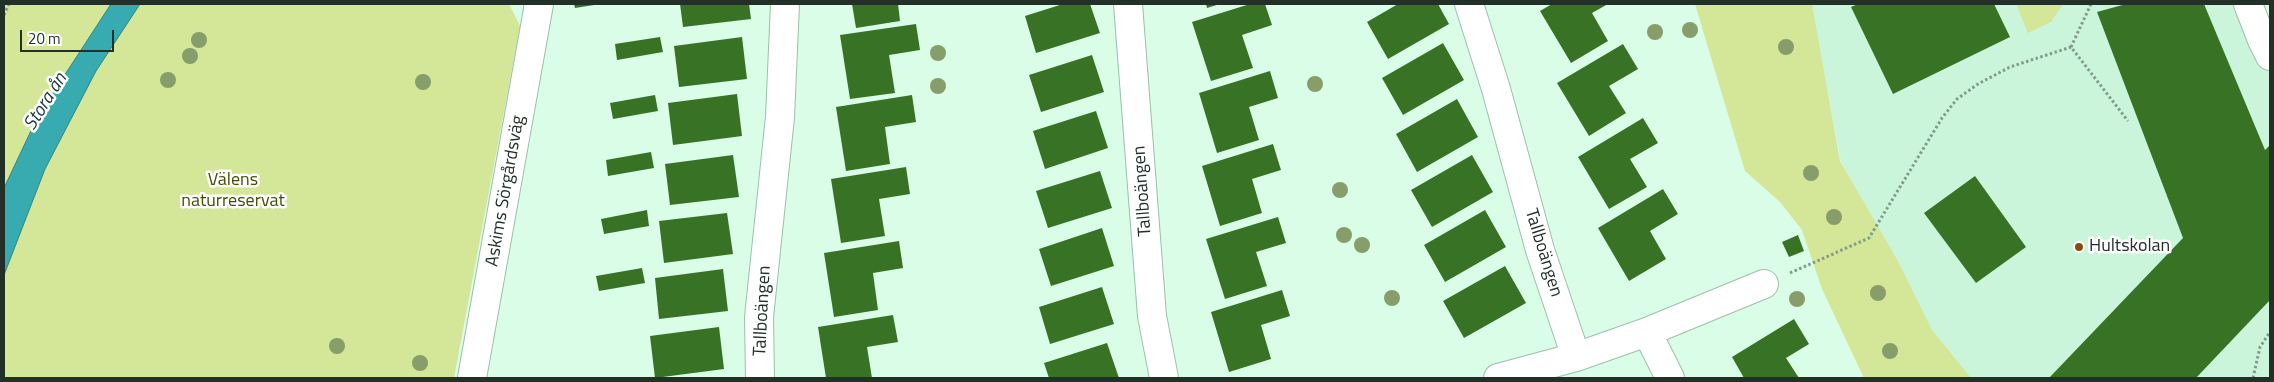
<!DOCTYPE html>
<meta charset="utf-8">
<style>
body{margin:0}
#map{position:relative;width:2274px;height:382px;overflow:hidden;background:#dafde8;font-family:"Titillium Web",sans-serif}
canvas{display:block}
.frame{position:absolute;inset:0;border:5px solid #223028;pointer-events:none}
.scale{position:absolute;left:20px;top:30px;width:94px;height:22px;box-sizing:border-box;border:2px solid #223028;border-top:0;padding-left:6px;font-size:15px;line-height:18px;white-space:nowrap;color:#223028;-webkit-text-stroke:4px #fff;paint-order:stroke}
</style>
<div id="map">
<canvas width="2274" height="382"></canvas>
<div class="frame"></div>
<div class="scale">20 m</div>
</div>
<script>
const g = document.querySelector('canvas').getContext('2d');
g.lineJoin = 'round';
function paint(path, color) {
  g.fillStyle = color;
  g.fill(path, 'evenodd');
}
function toPath(rows) {
  const path = new Path2D();
  for (const r of rows) {
    path.moveTo(r[0], r[1]);
    for (let i = 2; i < r.length; i += 2) path.lineTo(r[i], r[i + 1]);
  }
  return path;
}
function trace(path, color, width, dash) {
  g.strokeStyle = color;
  g.lineWidth = width;
  g.lineCap = dash ? 'butt' : 'round';
  g.setLineDash(dash || []);
  g.stroke(path);
}
function write(font, color, halo, rows, align = 'center') {
  g.font = font + ' "Titillium Web",sans-serif';
  g.lineWidth = 5;
  g.setLineDash([]);
  g.textBaseline = 'middle';
  g.strokeStyle = halo;
  g.fillStyle = color;
  for (const [text, x, y, turn = 0] of rows) {
    g.save();
    g.translate(x, y);
    g.rotate((+turn || 0) * Math.PI / 180);
    g.textAlign = isNaN(turn) ? turn : align;
    if (halo) g.strokeText(text, 0, 0);
    g.fillText(text, 0, 0);
    g.restore();
  }
}
paint(toPath([
 [1811,4,2238,4,2270,69,2270,378,1970,378,1933,332,1841,162]
]), '#caf5db');
paint(toPath([
 [4,4,509,4,520,26,454,378,4,378],
 [1695,4,1812,4,1840,161,1899,263,1932,330,1971,378,1864,378,1822,289,1802,230,1780,202,1745,171],
 [2016,4,2063,4,2051,22,2028,33]
]), '#d4e698');
const water = toPath([
 [111,4,140,4,96,71,45,169,4,275,4,188,38,116,111,4]
]);
paint(water, '#37abb0');
trace(water, '#318687', 1);
paint(toPath([
 [574,4,594,4,594,5,575,8],
 [680,4,749,4,751,19,683,27],
 [852,4,898,4,900,21,856,28],
 [1063,4,1090,4,1100,33,1036,53,1025,16],
 [1206,4,1220,4,1207,8],
 [1250,4,1265,4,1272,25,1242,35,1253,68,1211,81,1192,22],
 [1398,4,1438,4,1449,24,1388,59,1367,22],
 [1552,4,1608,4,1592,13,1608,41,1571,63,1540,11],
 [1858,4,1994,4,2010,37,1893,94,1851,7],
 [2126,4,2204,4,2265,150,2270,145,2270,300,2196,378,2049,378,2183,238,2097,12],
 [916,24,920,50,889,55,895,93,850,99,840,35],
 [660,37,663,52,617,60,615,44],
 [742,37,747,79,679,87,674,46],
 [1443,43,1464,80,1403,115,1382,78],
 [1623,44,1638,69,1609,86,1626,113,1589,136,1557,83],
 [1092,55,1104,92,1041,112,1029,75],
 [1270,71,1278,98,1249,107,1259,140,1217,153,1199,93],
 [737,94,742,136,673,145,668,103],
 [655,95,658,111,613,119,610,103],
 [912,95,916,122,885,127,890,164,846,171,836,107],
 [1457,99,1478,137,1417,172,1396,134],
 [1096,111,1108,148,1045,169,1033,131],
 [1643,118,1658,143,1630,159,1647,187,1609,209,1578,157],
 [1273,144,1281,170,1252,179,1262,213,1220,226,1202,166],
 [651,152,654,168,608,176,606,160],
 [733,155,739,197,670,205,665,164],
 [1472,155,1493,192,1432,227,1411,190],
 [906,167,910,194,879,199,885,236,841,243,831,179],
 [1100,171,1112,208,1048,228,1036,191],
 [1975,176,2026,247,1976,283,1924,213],
 [1663,189,1678,214,1650,231,1666,259,1629,281,1598,228],
 [647,210,649,226,604,234,601,219],
 [1485,210,1506,247,1445,282,1424,245],
 [727,213,733,254,664,263,659,221],
 [1278,217,1286,243,1256,252,1267,286,1225,299,1206,239],
 [1102,228,1114,266,1051,286,1039,249],
 [1798,235,1804,251,1789,257,1782,242],
 [899,241,903,268,873,273,878,310,834,317,824,253],
 [1505,266,1526,303,1464,338,1443,301],
 [642,268,645,283,599,291,596,276],
 [723,269,728,311,659,319,655,278],
 [1102,287,1114,324,1050,344,1039,307],
 [1282,290,1290,316,1261,325,1271,359,1229,372,1211,312],
 [893,315,898,342,867,347,872,378,826,378,818,327],
 [1794,319,1809,344,1786,358,1799,378,1744,378,1732,357],
 [719,327,724,369,655,378,650,336],
 [1107,343,1119,378,1049,378,1044,363]
]), '#377225');
const minor = toPath([
 [1128,4,1152,316,1164,378],
 [1469,4,1496,89,1540,250,1576,357],
 [2248,4,2262,40,2270,56],
 [1647,332,1670,378],
 [472,378,539,4],
 [760,378,759,317,780,117,785,4],
 [1498,378,1576,357,1647,332,1764,284]
]);
trace(minor, '#9dbfab', 30);
trace(toPath([
 [2091,4,2071,47,2128,121],
 [4,15,9,4],
 [1790,273,1869,238,1942,118,1957,99,1978,84,2010,67,2071,47],
 [2253,378,2260,347,2270,332]
]), '#819a8c', 3, [2.5, 2.5]);
trace(minor, '#fff', 28);
g.fillStyle = '#879d6a';
for (const [x, y] of [
 [1690,30],
 [1655,32],
 [199,40],
 [1786,47],
 [938,53],
 [190,56],
 [168,80],
 [423,82],
 [1315,84],
 [938,86],
 [1811,173],
 [1340,190],
 [1834,217],
 [1344,235],
 [1362,245],
 [1878,293],
 [1392,298],
 [1797,299],
 [337,346],
 [1890,351],
 [420,363]
]) {
  g.beginPath();
  g.arc(x, y, 8, 0, 2 * Math.PI);
  g.fill();
}
for (const [x, y, r, color] of [
 [2079,247,5,"#894c0c"]
]) {
  const dot = new Path2D();
  dot.arc(x, y, r, 0, 2 * Math.PI);
  g.fillStyle = color;
  g.fill(dot);
  trace(dot, '#fff', 2);
}
write('18px', '#434f02', '#fff', [
 ["Välens",233,181],
 ["naturreservat",233,202]
]);
write('18px', '#223028', '#fff', [
 ["Askims Sörgårdsväg",506,191,-80],
 ["Tallboängen",1143,191,-94],
 ["Tallboängen",1543,253,73],
 ["Tallboängen",763,311,-87]
]);
write('18px', '#223028', '#fff', [
 ["Hultskolan",2089,247]
], 'left');
write('italic 19px', '#233d3e', '#fff', [
 ["Stora ån",46,102,-58]
]);
</script>
